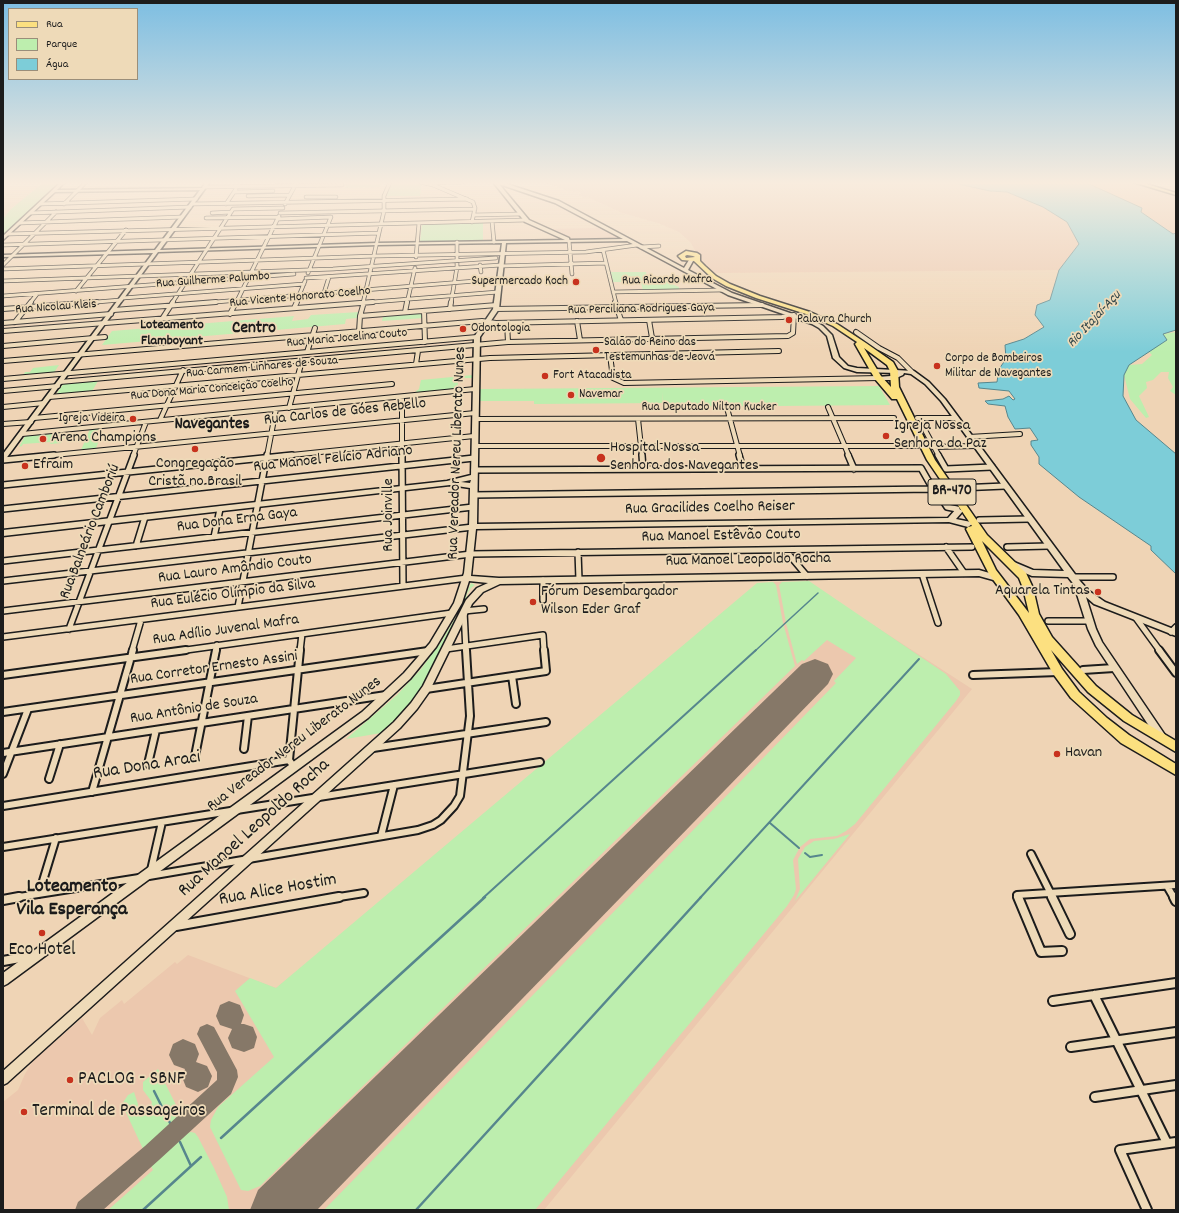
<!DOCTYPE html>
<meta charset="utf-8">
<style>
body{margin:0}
#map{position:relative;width:1179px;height:1213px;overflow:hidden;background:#efd4b5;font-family:Dekko,sans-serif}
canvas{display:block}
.frame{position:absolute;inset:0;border:4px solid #1c1c1c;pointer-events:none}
.legend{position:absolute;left:8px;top:8px;width:130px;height:72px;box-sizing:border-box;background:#eedab8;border:1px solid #9a8e7a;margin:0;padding:5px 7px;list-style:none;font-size:12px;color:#1c1c1c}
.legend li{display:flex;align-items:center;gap:8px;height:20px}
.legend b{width:20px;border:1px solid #9a8e7a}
</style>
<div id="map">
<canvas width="1179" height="1213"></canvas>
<div class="frame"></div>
<ul class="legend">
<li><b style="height:5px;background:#fce080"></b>Rua</li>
<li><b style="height:11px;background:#bdeeae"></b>Parque</li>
<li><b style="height:11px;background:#7dcdd8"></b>Água</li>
</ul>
</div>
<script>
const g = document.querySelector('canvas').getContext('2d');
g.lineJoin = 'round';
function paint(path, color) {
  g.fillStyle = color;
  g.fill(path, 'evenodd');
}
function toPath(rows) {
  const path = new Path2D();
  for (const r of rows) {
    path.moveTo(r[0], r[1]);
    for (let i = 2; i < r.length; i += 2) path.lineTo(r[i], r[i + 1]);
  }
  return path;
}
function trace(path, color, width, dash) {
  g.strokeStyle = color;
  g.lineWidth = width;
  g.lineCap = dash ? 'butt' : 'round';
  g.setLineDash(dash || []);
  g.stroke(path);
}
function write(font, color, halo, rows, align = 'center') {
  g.font = font + ' Dekko,sans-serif';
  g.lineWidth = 3.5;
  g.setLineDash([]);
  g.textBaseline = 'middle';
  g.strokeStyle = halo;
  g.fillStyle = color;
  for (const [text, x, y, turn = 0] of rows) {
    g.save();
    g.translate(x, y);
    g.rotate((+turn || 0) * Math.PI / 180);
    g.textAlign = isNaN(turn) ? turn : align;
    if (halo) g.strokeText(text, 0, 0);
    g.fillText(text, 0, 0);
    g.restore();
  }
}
paint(toPath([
 [544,182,587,182,593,184,949,182,990,191,1007,192,1043,207,1067,222,1079,244,1059,270,715,273,700,260,691,243,679,232,658,223,622,213,587,197,584,198,578,194,582,194,579,192,568,191],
 [1075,182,1133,182,1176,194,1176,233,1173,234,1141,212],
 [599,227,619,237,617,239,572,239,548,229,595,228],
 [773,582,807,582,972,689,544,1210,3,1210,3,1102,18,1090,25,1074,33,1061,82,1018,92,1035,100,1018,122,1000,124,1004,175,962,177,964,188,955,276,988]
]), '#ecc8ae');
paint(toPath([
 [44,182,60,182,3,235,3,219,11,209],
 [347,182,381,182,380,187,345,188],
 [407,182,422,183,420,196,387,196,390,184],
 [483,223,483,241,420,242,422,224],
 [611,272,646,272,648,282,671,281,672,284,679,287,679,290,643,291,641,282,613,282],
 [359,312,357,318,346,319,345,324,102,345,112,331,294,316,292,321,308,319,311,315],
 [423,312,424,318,382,321,383,316],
 [1176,332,1176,395,1170,391,1173,387,1168,378,1169,372,1161,372,1153,380,1146,382,1147,388,1139,396,1149,417,1146,418,1130,399,1124,375,1129,365,1142,364,1152,355,1148,351,1167,340,1163,334],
 [59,365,53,374,23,376,25,372,30,372,33,368],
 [473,375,472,378,464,378,462,382,458,383,457,390,415,395,414,393,419,389,421,380],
 [98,381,91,393,55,396,64,383],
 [879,386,890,405,664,407,662,392,663,403,534,404,534,401,480,401,480,389],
 [90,429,98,429,94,439,100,438,96,448,81,450],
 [67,433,61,443,50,444,51,442,23,444,22,446,19,447,25,436],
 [809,581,946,674,960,691,960,695,956,701,855,824,846,831,837,836,810,839,800,847,793,860,796,889,794,895,787,906,535,1210,324,1210,836,683,834,681,856,658,827,640,804,661,802,660,797,664,786,623,779,585,782,582],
 [773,582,776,585,783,623,795,666,260,1186,248,1191,241,1190,210,1127,211,1120,218,1107,274,1057,235,991,250,978,276,988,757,583],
 [471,583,475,585,471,588,467,594,466,601,434,668,415,701,387,732,346,739,397,695,421,669,441,642,458,613],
 [850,834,795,901,800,889,798,859,805,847,814,841,834,839],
 [158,1069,177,1107,177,1113,176,1119,171,1128,144,1151,122,1104,128,1095,134,1092,138,1104,137,1110,139,1113,145,1114,150,1110,152,1102,143,1090,143,1082],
 [191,1132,195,1133,198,1137,214,1168,227,1197,229,1210,108,1210,153,1170,150,1164,183,1134]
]), '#bdeeae');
const water = toPath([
 [587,182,913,182,593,184,587,182],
 [949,182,1087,183,1142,208,1141,212,1173,234,1176,233,1176,330,1163,334,1167,340,1129,365,1124,375,1123,396,1136,420,1176,454,1176,574,1151,550,1151,546,1079,497,1039,464,1039,457,1031,445,1031,441,1038,440,1030,428,1015,429,1008,417,1005,406,988,404,985,401,1003,399,1009,396,1013,400,1015,399,1009,391,979,388,978,383,997,382,999,369,1006,359,1005,345,1024,339,1044,327,1035,315,1037,305,1050,300,1059,270,1079,244,1067,222,1043,207,1007,192,990,191,949,182]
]);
paint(water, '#7dcdd8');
trace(water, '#56868d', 1);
trace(toPath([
 [755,651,818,593]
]), '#56868d', 1.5);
trace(toPath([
 [770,823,799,848],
 [805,853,810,857,822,855],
 [483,898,756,650],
 [700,898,919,659]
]), '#56868d', 2);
trace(toPath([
 [154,1091,170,1123],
 [221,1138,485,897],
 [180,1142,191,1166],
 [143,1210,201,1157],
 [416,1210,701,897]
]), '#56868d', 2.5);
paint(toPath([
 [229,1001,240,1005,244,1015,241,1024,244,1024,253,1027,257,1037,254,1048,244,1052,232,1048,228,1038,232,1029,220,1025,216,1016,220,1005,229,1001],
 [207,1024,214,1027,237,1070,238,1077,231,1094,159,1160,103,1210,75,1210,78,1202,145,1146,217,1080,217,1072,197,1034,200,1027,207,1024],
 [183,1039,195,1044,199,1054,196,1062,207,1066,212,1076,208,1087,198,1092,186,1087,182,1077,185,1069,174,1065,169,1055,173,1044,183,1039]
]), '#867868');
paint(toPath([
 [815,659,828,664,833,674,828,684,317,1210,250,1210,258,1190,802,664,815,659]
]), '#867868');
const streetFar4 = toPath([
 [420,182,433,185,473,202,475,208,472,222],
 [431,183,463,182],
 [204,187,342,185],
 [235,192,273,191],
 [248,196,290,195],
 [306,197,336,197],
 [40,204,196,199],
 [64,204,86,182],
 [192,204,467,199],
 [226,204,236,189],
 [285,204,297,182],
 [31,213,190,207],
 [212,213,231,212],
 [280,213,475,209],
 [474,215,521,214],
 [206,218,279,217],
 [278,219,331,217,308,273],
 [492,221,494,242],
 [20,223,182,217],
 [8,234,526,220],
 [569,241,572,274],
 [3,245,379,233],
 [641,247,659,246],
 [603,250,616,303],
 [416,257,419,223],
 [3,265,56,212],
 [480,265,481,272],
 [501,266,606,263],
 [3,269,375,256,586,252,637,245],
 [306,278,501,265],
 [3,281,333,269,496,258],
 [76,291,126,230],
 [613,292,722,290],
 [324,293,329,277],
 [3,296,294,274],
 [123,298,304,284],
 [30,303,37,294],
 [84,303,121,300],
 [172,303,233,209,283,208],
 [203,303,500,279],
 [236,303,279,216],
 [296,303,305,281],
 [360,303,498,292],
 [363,303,384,211,384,196,390,182],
 [407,303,415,268],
 [451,303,457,267,457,242]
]);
const streetFar3 = toPath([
 [615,302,621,320],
 [294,308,297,302],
 [3,309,97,302],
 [450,309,451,302],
 [496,309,762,305],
 [114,310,216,302],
 [424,311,425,342],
 [405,312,407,302],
 [230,314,236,302],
 [360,316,497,305],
 [162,319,173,302],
 [649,320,652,338],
 [577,321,580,340],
 [15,322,31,302],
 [3,323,111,314],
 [507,323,508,342],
 [3,331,373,302],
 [359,332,360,316,364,302],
 [856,332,879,348,898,358,912,372],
 [3,346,105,337],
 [307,352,315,328],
 [610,355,613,378,624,383,879,378],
 [3,361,482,321,496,323,782,317,794,315,793,333,788,336,508,342,60,382],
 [416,364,418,351],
 [3,379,477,337],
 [3,391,58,386],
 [49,397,490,358,779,351],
 [402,397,402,456],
 [3,407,44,403],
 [828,407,849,456],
 [289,408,302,361],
 [727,408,740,456],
 [34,418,392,384],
 [917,418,956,418],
 [921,418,926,432,939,456],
 [475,419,894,418],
 [638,419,642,456],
 [160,420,183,370],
 [3,424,31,422],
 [22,434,475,389],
 [969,437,1020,434],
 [474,446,917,446],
 [933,447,976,446],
 [44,456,475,413],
 [133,456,146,422],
 [267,456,276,409],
 [282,456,474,436]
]);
const streetFar2 = toPath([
 [402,455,403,586],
 [642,455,643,469],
 [739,455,743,469],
 [848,455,854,469],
 [938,455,946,469,992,467],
 [3,460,54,455],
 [474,470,921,468,933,489,938,493,947,507,957,509],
 [3,485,292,455],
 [958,488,1005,486],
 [473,495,933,489],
 [3,509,474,458],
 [979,520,1029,519],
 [214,537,220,509],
 [136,546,145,517],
 [946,547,964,573],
 [1007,547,1049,546],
 [785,550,807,576],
 [578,552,579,580],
 [3,561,473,507],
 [922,574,938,623],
 [1072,577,1113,577],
 [543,580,543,600],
 [3,581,473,527],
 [238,607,267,455],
 [3,611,471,554,972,547],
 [1136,618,1160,651],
 [1048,621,1089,621],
 [69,629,134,455],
 [1171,632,1176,627],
 [3,637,467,578],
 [446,649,543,635,544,651],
 [132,651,141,620],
 [179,651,452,613],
 [216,651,217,645],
 [300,651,302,634],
 [466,651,464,611,484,609]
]);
const streetFar1 = toPath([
 [1159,650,1176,673],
 [1083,670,1114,668],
 [3,675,186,650],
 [973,675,1058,672],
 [512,676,516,704],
 [426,689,546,671,544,650],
 [3,712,428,651],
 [373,748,546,722],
 [244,749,248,716],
 [3,753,386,695],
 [195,756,216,650],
 [289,760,300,650],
 [148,764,156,730],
 [3,774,28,709],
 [49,779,60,744],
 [92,792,133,650],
 [3,806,289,760,294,767],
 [381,836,394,785],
 [3,847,540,762],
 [1031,854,1053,898],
 [151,870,162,822],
 [149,876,418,830,433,825,441,820,454,806,460,796,470,716,466,650],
 [1167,886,1174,898],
 [39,894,56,838],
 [13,898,139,878],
 [333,898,364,893],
 [1018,898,1017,895,1176,885]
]);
const street = toPath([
 [1018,897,1041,952,1062,951],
 [1052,897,1070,934],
 [1174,897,1176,901],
 [3,900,19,897],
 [176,926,339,897],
 [3,961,31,956],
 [1094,995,1167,1143],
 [1053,1001,1176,983],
 [1071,1047,1176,1032],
 [1095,1097,1176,1085],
 [1147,1210,1120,1150,1176,1142]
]);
const secondary = toPath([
 [61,182,65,182,57,190,202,188,206,182,210,182,160,250,377,243,565,240,525,222,493,182,501,182,559,201,684,268,689,260,693,260,693,261,688,270,732,293,816,322,823,326,832,335,839,357,848,366,857,368,914,371,929,382,945,399,1080,581,1089,591,1105,602,1176,630,1176,636,1094,604,1086,597,1096,629,1102,642,1165,735,1167,738,1165,741,1162,742,1159,741,1096,646,1088,629,1075,588,1076,587,1068,577,1032,576,1011,567,1010,565,1014,562,1033,570,1064,571,941,401,925,384,911,374,904,373,903,375,892,380,879,380,876,378,877,377,891,376,898,373,857,372,844,368,833,358,827,336,819,328,812,324,728,295,627,241,506,243,499,309,480,337,477,524,948,518,956,509,959,509,963,511,956,519,971,522,972,524,968,527,949,522,476,529,471,576,499,578,979,570,1000,576,1001,578,1000,580,997,581,979,576,500,584,483,592,472,604,429,692,417,709,400,728,7,1083,3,1085,3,1071,394,722,411,703,423,686,466,600,477,588,488,583,469,581,462,603,436,647,410,679,368,718,7,984,3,986,3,973,362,712,404,673,430,643,454,603,464,573,469,527,470,488,450,485,3,536,3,530,447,481,471,475,474,337,493,309,502,243,377,245,158,252,5,460,3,461,3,454,153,253,3,257,3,255,155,250,200,190,55,192,3,240,3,236,61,182],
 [499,184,555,203,623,239,569,240,569,238,529,220,499,184],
 [471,480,470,483,461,482,471,480]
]);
const primary = toPath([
 [1133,182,1140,182,1176,193,1176,195,1133,182]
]);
const highway = toPath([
 [686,251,697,253,700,255,700,261,705,266,716,276,730,284,760,296,810,312,837,324,866,343,893,362,898,371,899,387,935,460,987,535,1026,573,1033,588,1039,614,1052,637,1096,686,1132,715,1176,741,1176,752,1124,721,1088,692,1051,650,1062,669,1079,692,1107,718,1129,735,1176,764,1176,775,1121,743,1071,698,1054,675,1019,615,989,574,966,529,968,527,972,526,927,460,897,399,892,399,875,379,855,344,857,342,833,326,806,314,756,298,726,286,712,278,694,261,682,260,678,256,686,251],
 [687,255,693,256,695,257,686,258,685,256,687,255],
 [864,348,887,365,890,371,891,387,881,376,864,348],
 [982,541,1019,578,1023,588,1029,613,996,570,982,541]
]);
trace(streetFar4, '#1c1c1c', 4.5);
trace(streetFar3, '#1c1c1c', 6);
trace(streetFar2, '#1c1c1c', 8);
trace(streetFar1, '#1c1c1c', 10);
trace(street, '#1c1c1c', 12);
trace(secondary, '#1c1c1c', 3);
trace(primary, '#1c1c1c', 3);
trace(highway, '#1c1c1c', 3);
trace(streetFar4, '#eedab8', 3);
trace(streetFar3, '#eedab8', 4);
trace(streetFar2, '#eedab8', 5);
trace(streetFar1, '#eedab8', 6);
trace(street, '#eedab8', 8);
paint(secondary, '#eedab8');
paint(primary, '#fce080');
paint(highway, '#fce080');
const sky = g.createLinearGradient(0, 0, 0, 352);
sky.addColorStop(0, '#7dbee2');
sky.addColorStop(0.52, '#f8ecde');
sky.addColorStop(1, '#f8ecde00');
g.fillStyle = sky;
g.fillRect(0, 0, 1179, 352);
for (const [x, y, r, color] of [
 [576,282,4,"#c8321e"],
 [789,320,4,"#c8321e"],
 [463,329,4,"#c8321e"],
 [596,350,4,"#c8321e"],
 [937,366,4,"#c8321e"],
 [545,376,4,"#c8321e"],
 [571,395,4,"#c8321e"],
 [133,419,4,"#c8321e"],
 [886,436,4,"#c8321e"],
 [43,439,4,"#c8321e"],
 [195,449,4,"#c8321e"],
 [601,458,5,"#c8321e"],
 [25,466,4,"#c8321e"],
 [1098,592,4,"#c8321e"],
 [533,602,4,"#c8321e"],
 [1057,754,4,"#c8321e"],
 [42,933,4,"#c8321e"],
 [70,1080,4,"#c8321e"],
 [24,1112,4,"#c8321e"]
]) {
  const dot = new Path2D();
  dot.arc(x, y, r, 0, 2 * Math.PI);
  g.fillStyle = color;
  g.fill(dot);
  trace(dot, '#eedab8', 1.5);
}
write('13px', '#1c1c1c', '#eedab8', [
 ["Rua Guilherme Palumbo",213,281,-4],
 ["Rua Ricardo Mafra",667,281,-1],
 ["Rua Vicente Honorato Coelho",300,298,-5],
 ["Rua Nicolau Kleis",56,308,-4],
 ["Rua Perciliana Rodrigues Gaya",641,310,-1],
 ["Rua Maria Jocelina Couto",347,339,-5],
 ["Rua Carmem Linhares de Souza",262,368,-5],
 ["Rua Dona Maria Conceição Coelho",212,390,-5],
 ["Rua Deputado Nilton Kucker",709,408]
]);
write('13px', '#1c1c1c', '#eedab8', [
 ["Supermercado Koch",568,282,"right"],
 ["Palavra Church",797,320],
 ["Odontologia",471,329],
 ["Salão do Reino das",604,343],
 ["Testemunhas de Jeová",604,358],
 ["Corpo de Bombeiros",945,359],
 ["Militar de Navegantes",945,374],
 ["Fort Atacadista",553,376],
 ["Navemar",579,395],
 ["Igreja Videira",125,419,"right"]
], 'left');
write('italic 14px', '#34484b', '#eedab8', [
 ["Rio Itajaí-Açu",1095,320,-47]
]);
write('bold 14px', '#1c1c1c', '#eedab8', [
 ["Loteamento",172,326],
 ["Flamboyant",172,342]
]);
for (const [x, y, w] of [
 [952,492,48]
]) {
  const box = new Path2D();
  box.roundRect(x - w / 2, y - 13, w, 26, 3);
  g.fillStyle = '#eedab8';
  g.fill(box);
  trace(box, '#1c1c1c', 1);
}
write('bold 15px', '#1c1c1c', null, [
 ["BR-470",952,492]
]);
write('16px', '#1c1c1c', '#eedab8', [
 ["Rua Carlos de Góes Rebello",345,413,-6],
 ["Rua Vereador Nereu Liberato Nunes",458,453,-88],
 ["Rua Manoel Felício Adriano",333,460,-6],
 ["Rua Gracilides Coelho Reiser",710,509,-1],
 ["Rua Joinville",390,515,-90],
 ["Rua Dona Erna Gaya",237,521,-7],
 ["Rua Balneário Camboriú",91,532,-69],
 ["Rua Manoel Estêvão Couto",721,537,-1],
 ["Rua Manoel Leopoldo Rocha",748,561,-1],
 ["Rua Lauro Amândio Couto",235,570,-7],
 ["Rua Eulécio Olímpio da Silva",233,595,-7],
 ["Rua Adílio Juvenal Mafra",226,631,-8],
 ["Rua Corretor Ernesto Assini",214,669,-8],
 ["Rua Antônio de Souza",194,710,-9],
 ["Rua Vereador Nereu Liberato Nunes",295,745,-37]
]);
write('16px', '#1c1c1c', '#eedab8', [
 ["Igreja Nossa",894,427],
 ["Senhora da Paz",894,445],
 ["Arena Champions",51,439],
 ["Hospital Nossa",610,449],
 ["Senhora dos Navegantes",610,467],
 ["Congregação",195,465,"center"],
 ["Cristã no Brasil",195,483,"center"],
 ["Efraim",33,466],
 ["Aquarela Tintas",1090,592,"right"],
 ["Fórum Desembargador",541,593],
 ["Wilson Eder Graf",541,611],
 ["Havan",1065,754]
], 'left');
write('bold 17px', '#1c1c1c', '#eedab8', [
 ["Centro",254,330],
 ["Navegantes",212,426]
]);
write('19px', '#1c1c1c', '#eedab8', [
 ["Rua Dona Araci",147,767,-9],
 ["Rua Manoel Leopoldo Rocha",255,829,-42],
 ["Rua Alice Hostim",278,891,-10]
]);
write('19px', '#1c1c1c', '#eedab8', [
 ["Eco Hotel",42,951,"center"],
 ["PACLOG - SBNF",78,1080],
 ["Terminal de Passageiros",32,1112]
], 'left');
write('bold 20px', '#1c1c1c', '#eedab8', [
 ["Loteamento",72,888],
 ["Vila Esperança",72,911]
]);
</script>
